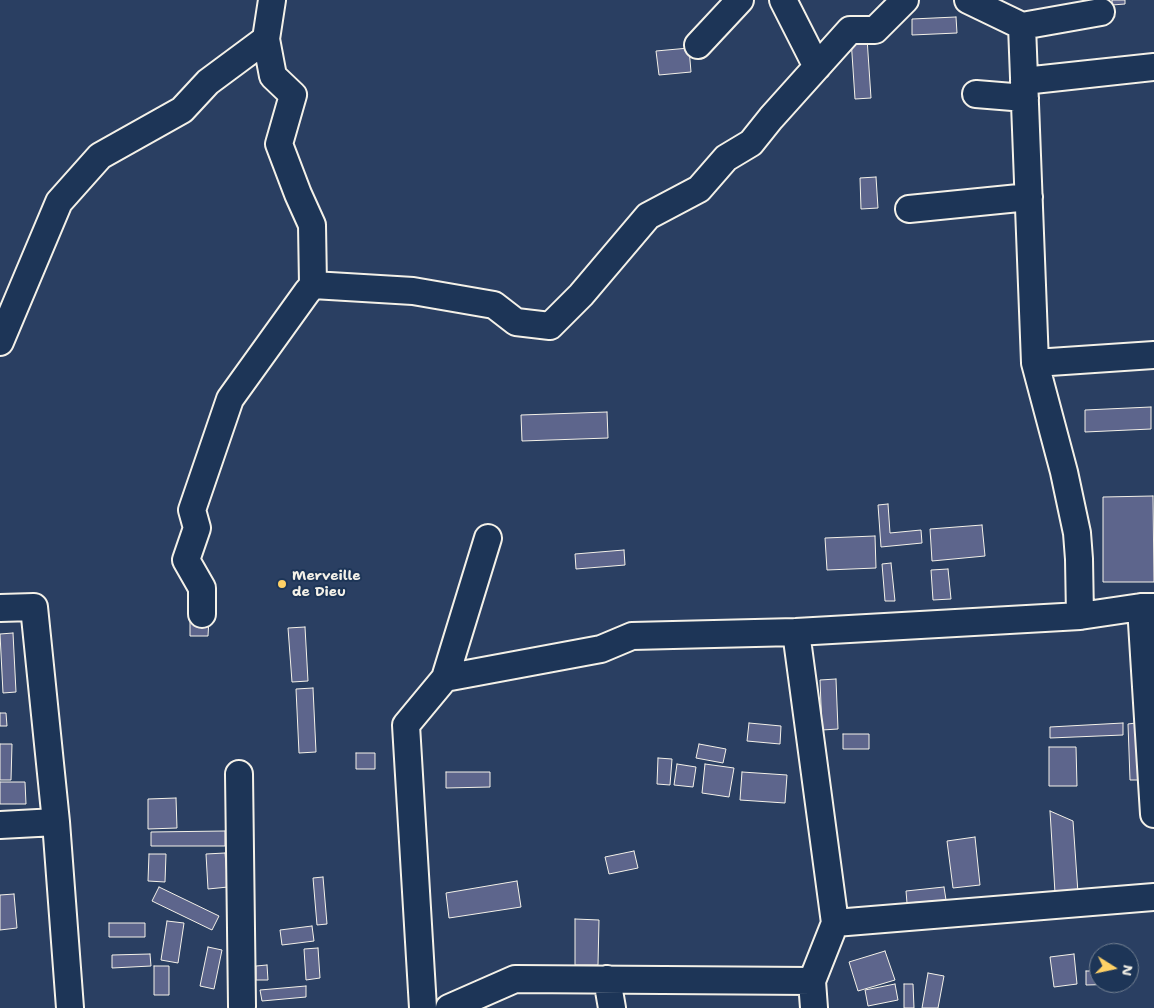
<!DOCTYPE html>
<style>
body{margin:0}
#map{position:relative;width:1154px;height:1008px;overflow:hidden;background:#2a3f62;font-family:"Shantell Sans",sans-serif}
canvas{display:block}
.north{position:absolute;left:1089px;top:943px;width:50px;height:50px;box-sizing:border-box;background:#1d3557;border:1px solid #738091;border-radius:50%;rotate:100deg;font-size:14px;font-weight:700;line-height:20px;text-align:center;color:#f4f1e8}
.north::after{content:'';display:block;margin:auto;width:18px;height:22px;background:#ffd166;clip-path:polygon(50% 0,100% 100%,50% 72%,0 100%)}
</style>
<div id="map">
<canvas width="1154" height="1008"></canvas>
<div class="north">N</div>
</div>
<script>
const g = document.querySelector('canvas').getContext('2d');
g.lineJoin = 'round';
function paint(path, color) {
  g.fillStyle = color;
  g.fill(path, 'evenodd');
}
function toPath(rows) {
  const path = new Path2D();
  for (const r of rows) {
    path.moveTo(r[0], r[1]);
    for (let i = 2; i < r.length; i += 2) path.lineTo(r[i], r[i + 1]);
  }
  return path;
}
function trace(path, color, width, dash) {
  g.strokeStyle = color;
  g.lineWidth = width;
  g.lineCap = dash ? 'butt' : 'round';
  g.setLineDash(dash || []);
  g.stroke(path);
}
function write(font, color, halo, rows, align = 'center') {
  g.font = font + ' "Shantell Sans",sans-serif';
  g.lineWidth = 4;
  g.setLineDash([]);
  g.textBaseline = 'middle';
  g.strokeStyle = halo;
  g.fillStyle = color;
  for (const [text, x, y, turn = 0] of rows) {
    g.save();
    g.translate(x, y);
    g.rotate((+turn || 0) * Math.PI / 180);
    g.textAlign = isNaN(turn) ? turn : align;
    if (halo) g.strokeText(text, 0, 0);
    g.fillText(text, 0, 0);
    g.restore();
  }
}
const building = toPath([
 [1112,0,1125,0,1125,4,1112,5,1112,0],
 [956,17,957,33,912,35,912,19,956,17],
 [867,38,871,98,855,99,851,39,867,38],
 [689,48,691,72,659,75,656,51,689,48],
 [876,177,878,208,861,209,860,178,876,177],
 [1151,407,1151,429,1085,432,1085,410,1151,407],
 [607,412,608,438,522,441,521,415,607,412],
 [1153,496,1154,582,1103,582,1103,497,1153,496],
 [888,504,890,533,921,530,922,543,881,547,878,505,888,504],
 [982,525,985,556,932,561,930,529,982,525],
 [875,536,876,568,827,570,825,538,875,536],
 [624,550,625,565,576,569,575,554,624,550],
 [891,563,895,601,885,601,882,564,891,563],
 [948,569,951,599,933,600,931,570,948,569],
 [190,619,209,619,208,636,190,636,190,619],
 [305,627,308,681,292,682,288,628,305,627],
 [13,633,16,692,3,693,0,634,13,633],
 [836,679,838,729,822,730,820,680,836,679],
 [313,688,316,752,299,753,296,689,313,688],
 [0,713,6,713,7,726,0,726,0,713],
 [749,723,781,726,780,744,747,741,749,723],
 [1123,723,1123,735,1050,738,1050,727,1123,723],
 [1136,723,1138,780,1130,780,1128,724,1136,723],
 [843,734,869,734,869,749,843,749,843,734],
 [0,744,12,744,11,780,0,780,0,744],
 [699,744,726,749,723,763,696,758,699,744],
 [1049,747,1076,747,1077,786,1049,786,1049,747],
 [356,753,375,753,375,769,356,769,356,753],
 [658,758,672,759,670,785,657,784,658,758],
 [677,764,696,767,693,787,674,785,677,764],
 [705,764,734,768,729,797,702,793,705,764],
 [446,772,490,772,490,787,446,788,446,772],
 [742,772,787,775,785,803,740,800,742,772],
 [0,782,25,782,26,804,0,804,0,782],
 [176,798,177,828,148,829,148,799,176,798],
 [1050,811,1073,821,1078,893,1055,893,1050,811],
 [225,831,225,846,151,846,151,832,225,831],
 [975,837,980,885,953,888,947,841,975,837],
 [634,851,638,868,609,874,605,857,634,851],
 [225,853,228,887,208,889,206,854,225,853],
 [149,854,166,854,165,882,148,881,149,854],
 [323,877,327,924,317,925,313,878,323,877],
 [517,881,521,907,449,918,446,893,517,881],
 [159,887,219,916,212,930,152,901,159,887],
 [944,887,946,900,907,903,906,891,944,887],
 [14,894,17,928,0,930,0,895,14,894],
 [575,919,599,920,598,965,575,965,575,919],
 [167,921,184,923,178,963,161,960,167,921],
 [109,923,145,923,145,937,109,937,109,923],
 [312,926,314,941,282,945,280,930,312,926],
 [208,947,222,950,214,989,200,986,208,947],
 [318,948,320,978,306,980,304,949,318,948],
 [885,951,895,980,858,991,849,962,885,951],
 [150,954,151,966,112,968,112,955,150,954],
 [1074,954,1077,984,1054,987,1050,957,1074,954],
 [267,965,268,980,256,980,256,966,267,965],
 [154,966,169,966,169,995,154,995,154,966],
 [1086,971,1099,971,1099,983,1125,983,1125,984,1086,985,1086,971],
 [928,973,944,976,938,1008,922,1008,928,973],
 [895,984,898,1000,868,1006,865,990,895,984],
 [904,984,913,984,914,1008,904,1008,904,984],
 [306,986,306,997,262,1001,260,990,306,986]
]);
paint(building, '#5d658c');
trace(building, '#f4f1e8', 1);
const minor = toPath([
 [783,0,817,67],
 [968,0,1022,26,1035,363,1064,472,1077,533,1079,559,1080,616],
 [1022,26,1101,12],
 [698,45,740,0],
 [1024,81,1154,67],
 [976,94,1025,98],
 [909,209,1029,197],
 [313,285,413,291,494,305,516,322,550,326,581,295,648,216,699,189,726,158,751,143,771,118,850,30,875,30,905,0],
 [0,342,59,202,100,156,182,110,208,82,266,39],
 [1035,363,1154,355],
 [1141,607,1154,814],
 [0,608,34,607,56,822,70,1008],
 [202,614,202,588,186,560,197,528,192,510,230,399,307,292,313,285,312,225,298,194,279,144,293,95,273,76,266,39,272,0],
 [796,632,835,923],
 [445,678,601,649,632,636,796,632,1080,616,1141,607,1154,607],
 [239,774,242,1006],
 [0,825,56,822],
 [607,979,612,1008],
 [423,1008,406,725,445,678,488,538],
 [449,1008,515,979,812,981],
 [814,1008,812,981,835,923,1154,897]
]);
trace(minor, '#f4f1e8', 30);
trace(minor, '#1d3557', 26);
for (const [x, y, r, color] of [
 [282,584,5,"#ffd166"]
]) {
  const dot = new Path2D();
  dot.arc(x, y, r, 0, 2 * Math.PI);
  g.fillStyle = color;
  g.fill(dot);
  trace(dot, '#1d3557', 2);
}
write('bold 14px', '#f4f1e8', '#1d3557', [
 ["Merveille",292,576],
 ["de Dieu",292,592]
], 'left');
</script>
